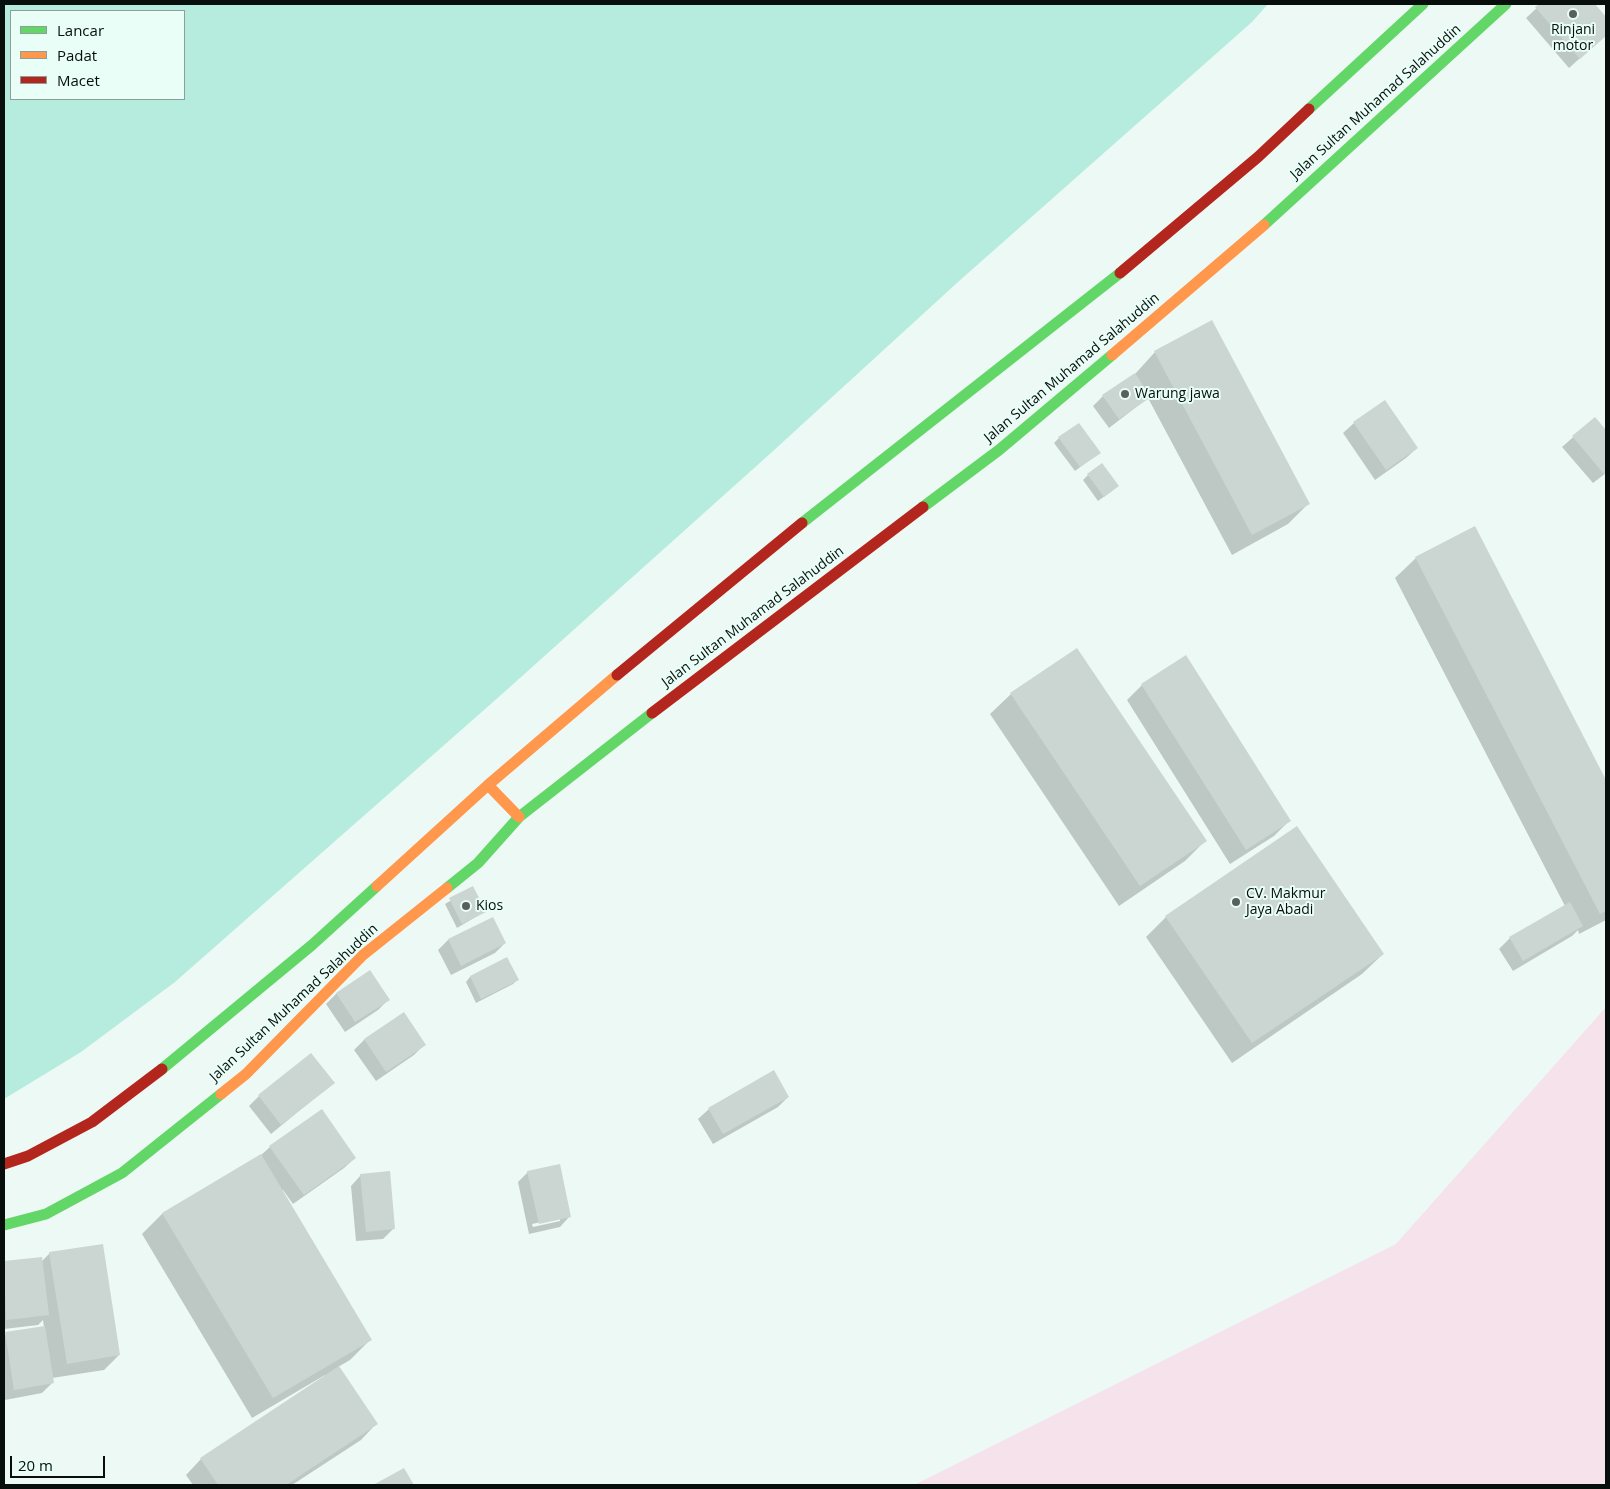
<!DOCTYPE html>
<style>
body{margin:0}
#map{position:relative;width:1610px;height:1489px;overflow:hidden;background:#edf9f5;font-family:"Open Sans",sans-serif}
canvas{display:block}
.frame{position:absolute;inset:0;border:5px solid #070e0c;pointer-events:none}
.legend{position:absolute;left:10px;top:10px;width:175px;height:90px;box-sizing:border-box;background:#e8fef7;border:1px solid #8e9e99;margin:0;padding:6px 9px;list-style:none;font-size:15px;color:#070e0c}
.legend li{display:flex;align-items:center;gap:10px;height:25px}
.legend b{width:25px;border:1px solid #8e9e99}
.scale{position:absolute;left:10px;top:1456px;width:95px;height:22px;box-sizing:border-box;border:2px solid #070e0c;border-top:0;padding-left:6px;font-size:15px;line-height:18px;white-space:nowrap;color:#070e0c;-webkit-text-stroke:4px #e8fef7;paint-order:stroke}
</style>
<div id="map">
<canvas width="1610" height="1489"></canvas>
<div class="frame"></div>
<ul class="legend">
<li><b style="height:6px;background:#63d668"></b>Lancar</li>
<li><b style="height:6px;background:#ff974d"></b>Padat</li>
<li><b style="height:6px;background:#b3261e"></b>Macet</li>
</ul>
<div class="scale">20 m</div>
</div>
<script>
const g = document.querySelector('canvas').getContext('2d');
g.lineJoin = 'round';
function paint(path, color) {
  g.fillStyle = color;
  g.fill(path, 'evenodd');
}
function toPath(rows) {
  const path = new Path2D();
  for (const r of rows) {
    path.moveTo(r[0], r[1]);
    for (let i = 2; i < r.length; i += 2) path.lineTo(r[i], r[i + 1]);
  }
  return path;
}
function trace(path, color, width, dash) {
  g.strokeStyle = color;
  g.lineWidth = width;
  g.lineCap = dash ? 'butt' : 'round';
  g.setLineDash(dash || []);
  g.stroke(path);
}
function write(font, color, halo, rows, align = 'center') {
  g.font = font + ' "Open Sans",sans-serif';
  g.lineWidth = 4;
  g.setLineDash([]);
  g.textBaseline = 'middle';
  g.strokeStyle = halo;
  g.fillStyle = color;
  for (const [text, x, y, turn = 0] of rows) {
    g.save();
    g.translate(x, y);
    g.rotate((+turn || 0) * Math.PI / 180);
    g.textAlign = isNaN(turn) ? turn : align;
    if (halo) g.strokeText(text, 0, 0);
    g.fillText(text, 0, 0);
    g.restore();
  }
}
paint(toPath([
 [1606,1007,1606,1485,914,1485,1396,1244]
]), '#f6e2ea');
paint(toPath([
 [4,4,1268,4,1252,22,958,282,772,452,501,695,175,982,81,1052,4,1099],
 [11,11,184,11,184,99,11,99]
]), '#b6ecdd');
paint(toPath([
 [1541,4,1593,4,1606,19,1606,35,1569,68,1526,18],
 [1155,352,1308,504,1288,524,1232,555,1148,398,1109,428,1093,406,1103,396,1135,374],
 [1595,418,1606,432,1606,473,1593,483,1562,447],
 [1354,423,1417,448,1406,458,1375,480,1343,433],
 [1059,438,1099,453,1075,471,1054,443],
 [1088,475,1112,491,1098,501,1083,480],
 [1474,528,1606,783,1606,920,1579,934,1578,930,1572,936,1513,971,1499,949,1510,938,1565,906,1395,578,1416,558],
 [1142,685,1289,821,1274,836,1230,864,1127,700],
 [1011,694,1205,841,1185,861,1119,906,990,714],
 [472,888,484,912,457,928,445,904],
 [1166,917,1383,954,1362,974,1232,1063,1146,937],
 [492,918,505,943,495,953,451,975,438,950,448,940],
 [507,958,517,980,513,984,476,1003,466,982,470,977],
 [337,993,388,1000,378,1010,345,1032,326,1004],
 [403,1014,424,1045,414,1055,376,1081,354,1050,364,1040],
 [333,1083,271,1134,249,1106,259,1096],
 [788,1097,778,1107,713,1144,698,1119,709,1109],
 [270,1147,355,1158,344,1168,293,1204,283,1190,281,1191,370,1340,350,1360,338,1367,376,1424,361,1440,292,1485,193,1485,186,1475,201,1459,326,1377,325,1375,252,1418,142,1234,162,1214,260,1156],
 [528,1172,570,1216,560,1227,529,1234,518,1182],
 [560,1218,560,1221,533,1227,532,1224],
 [361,1175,393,1229,383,1239,356,1241,351,1186],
 [50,1253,119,1355,104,1370,52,1378,52,1383,42,1393,5,1400,4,1335,44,1327,43,1320,38,1325,4,1329,4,1262,41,1258,42,1261]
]), '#0003');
paint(toPath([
 [1539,4,1595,4,1606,17,1606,36,1580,59,1535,7],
 [1212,320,1310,504,1252,535,1154,351],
 [1135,373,1151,397,1119,419,1102,395],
 [1385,400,1418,448,1386,470,1353,422],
 [1595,417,1606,430,1606,472,1604,474,1572,436],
 [1079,423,1101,453,1080,467,1058,437],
 [1102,463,1119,486,1104,497,1087,474],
 [1475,526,1606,780,1606,911,1600,914,1415,557],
 [1077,648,1207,841,1140,886,1010,693],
 [1186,655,1291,821,1246,850,1141,684],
 [1297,826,1384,954,1252,1043,1165,916],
 [473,886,486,912,462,924,449,898],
 [1570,902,1583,926,1523,961,1509,937],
 [493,917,506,943,461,966,448,939],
 [507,957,519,980,481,999,470,976],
 [370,970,390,1000,355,1022,336,993],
 [404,1012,426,1045,386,1072,364,1039],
 [311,1053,335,1083,281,1125,258,1095],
 [774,1070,789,1097,723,1134,708,1108],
 [322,1109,356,1158,304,1195,269,1146],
 [261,1154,372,1340,273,1398,162,1213],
 [560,1164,571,1217,539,1224,527,1171],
 [390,1171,395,1229,366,1232,360,1174],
 [103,1244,120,1355,67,1364,49,1252],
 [42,1257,49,1315,6,1320,4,1261],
 [45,1326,54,1383,14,1390,5,1332],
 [339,1366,378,1424,286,1485,218,1485,200,1458],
 [404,1468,414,1485,373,1485]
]), '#cbd5d2');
trace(toPath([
 [1309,109,1423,4],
 [1264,225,1506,4],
 [923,507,999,450,1112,355],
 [802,523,1120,273],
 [447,888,478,863,519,817,652,713],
 [162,1069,312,945,377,886],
 [4,1225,46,1214,122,1173,221,1094]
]), '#63d668', 11);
trace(toPath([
 [1112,355,1264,225],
 [488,785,519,817],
 [377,886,488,785,617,675],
 [221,1094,246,1074,363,955,447,888]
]), '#ff974d', 11);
trace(toPath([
 [1120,273,1258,157,1309,109],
 [617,675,802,523],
 [652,713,923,507],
 [4,1164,28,1156,92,1122,162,1069]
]), '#b3261e', 11);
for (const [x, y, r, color] of [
 [1573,14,5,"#58605e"],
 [1125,394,5,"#58605e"],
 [1236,902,5,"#58605e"],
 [466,906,5,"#58605e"]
]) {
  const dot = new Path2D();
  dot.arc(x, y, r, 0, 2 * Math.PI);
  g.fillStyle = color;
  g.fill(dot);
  trace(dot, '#e8fef7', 2);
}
write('14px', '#070e0c', '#e8fef7', [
 ["Rinjani",1573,30,"center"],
 ["motor",1573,46,"center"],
 ["Warung jawa",1135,394],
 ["CV. Makmur",1246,894],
 ["Jaya Abadi",1246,910],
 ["Kios",476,906]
], 'left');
write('14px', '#070e0c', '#e8fef7', [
 ["Jalan Sultan Muhamad Salahuddin",1376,102,-42],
 ["Jalan Sultan Muhamad Salahuddin",1072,368,-40],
 ["Jalan Sultan Muhamad Salahuddin",753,617,-37],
 ["Jalan Sultan Muhamad Salahuddin",294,1003,-43]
]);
</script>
